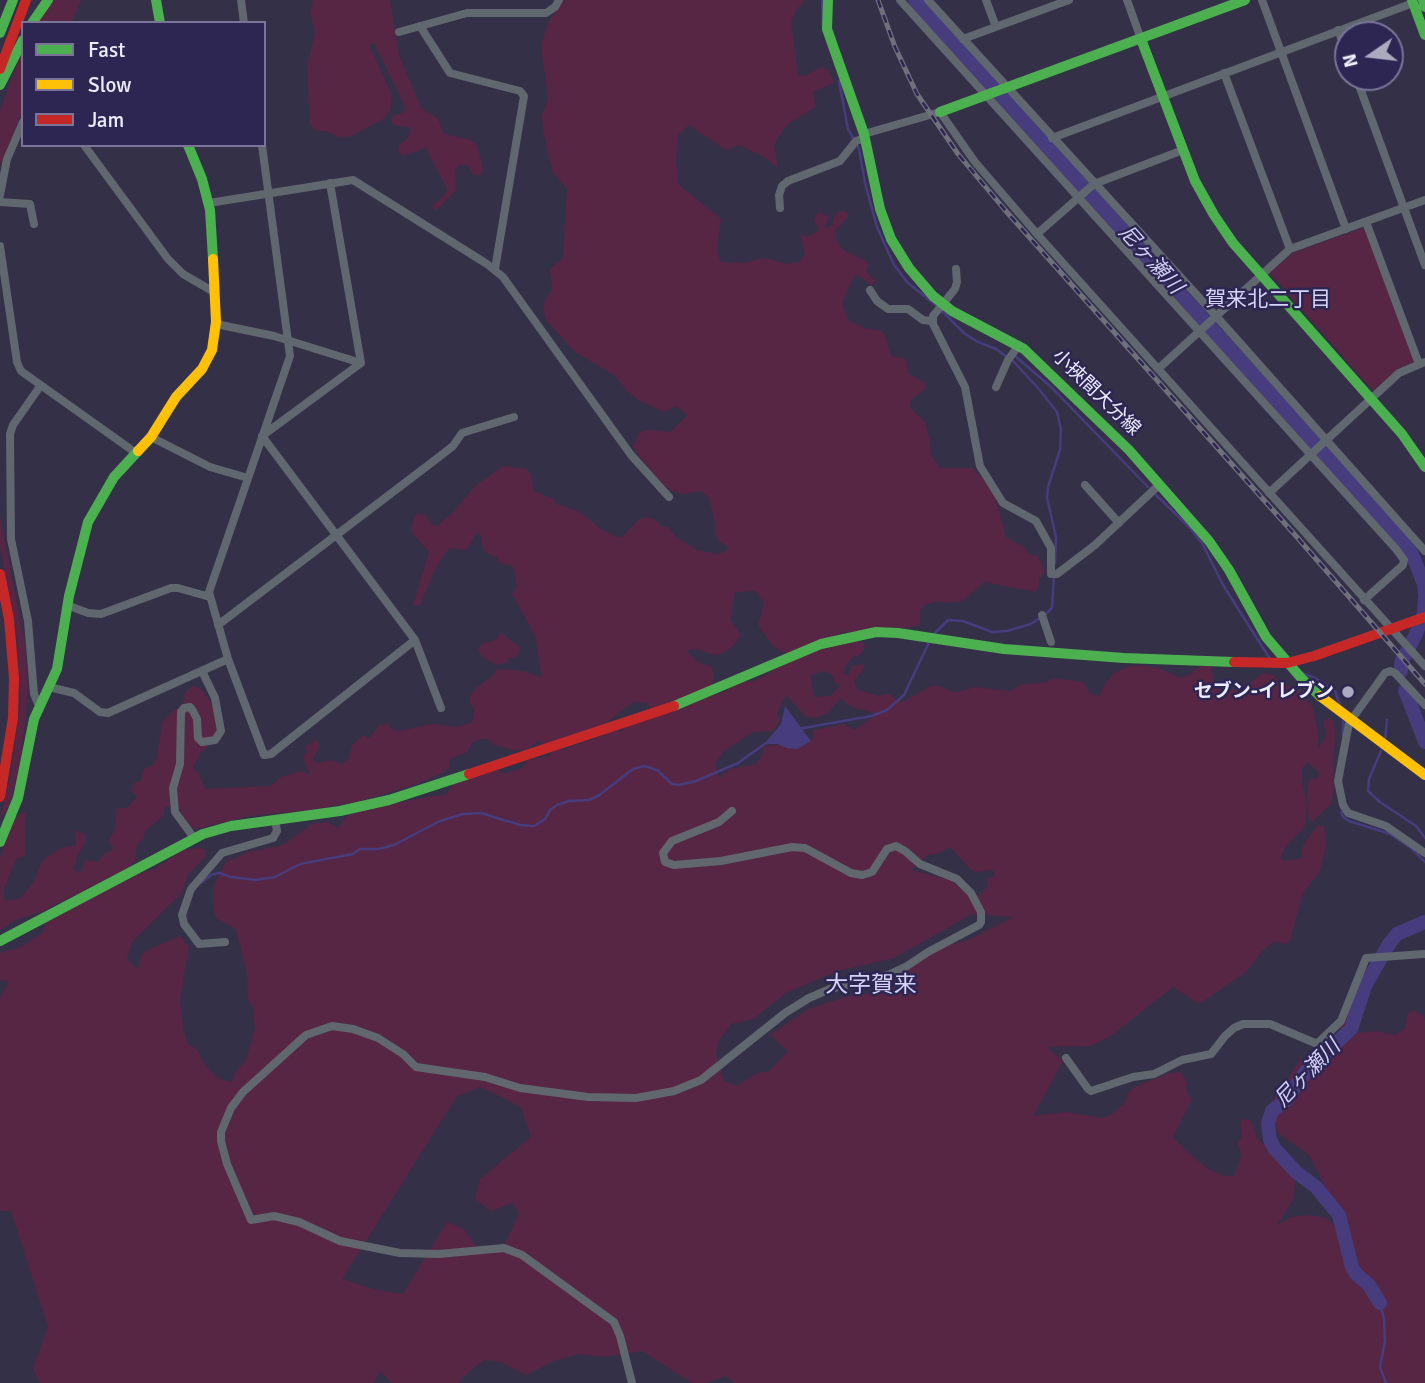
<!DOCTYPE html>
<meta charset="utf-8">
<style>
body{margin:0}
#map{position:relative;width:1425px;height:1383px;overflow:hidden;background:#343048;font-family:Signika,sans-serif}
canvas{display:block}
.legend{position:absolute;left:21px;top:21px;width:245px;height:126px;box-sizing:border-box;background:#2d2653;border:2px solid #7a7597;margin:0;padding:9px 12px;list-style:none;font-size:21px;color:#edecfe}
.legend li{display:flex;align-items:center;gap:14px;height:35px}
.legend b{width:35px;border:2px solid #7a7597}
.north{position:absolute;left:1334px;top:21px;width:70px;height:70px;box-sizing:border-box;background:#2d2653;border:2px solid #7a7597;border-radius:50%;rotate:256deg;font-size:19px;font-weight:700;line-height:28px;text-align:center;color:#edecfe}
.north::after{content:'';display:block;margin:auto;width:24px;height:32px;background:#acaabe;clip-path:polygon(50% 0,100% 100%,50% 72%,0 100%)}
</style>
<div id="map">
<canvas width="1425" height="1383"></canvas>
<ul class="legend">
<li><b style="height:9px;background:#4caf50"></b>Fast</li>
<li><b style="height:9px;background:#ffc107"></b>Slow</li>
<li><b style="height:9px;background:#c62828"></b>Jam</li>
</ul>
<div class="north">N</div>
</div>
<script>
const g = document.querySelector('canvas').getContext('2d');
g.lineJoin = 'round';
function paint(path, color) {
  g.fillStyle = color;
  g.fill(path, 'evenodd');
}
function toPath(rows) {
  const path = new Path2D();
  for (const r of rows) {
    path.moveTo(r[0], r[1]);
    for (let i = 2; i < r.length; i += 2) path.lineTo(r[i], r[i + 1]);
  }
  return path;
}
function trace(path, color, width, dash) {
  g.strokeStyle = color;
  g.lineWidth = width;
  g.lineCap = dash ? 'butt' : 'round';
  g.setLineDash(dash || []);
  g.stroke(path);
}
function write(font, color, halo, rows, align = 'center') {
  g.font = font + ' Signika,"Noto Sans JP",sans-serif';
  g.lineWidth = 5;
  g.setLineDash([]);
  g.textBaseline = 'middle';
  g.strokeStyle = halo;
  g.fillStyle = color;
  for (const [text, x, y, turn = 0] of rows) {
    g.save();
    g.translate(x, y);
    g.rotate((+turn || 0) * Math.PI / 180);
    g.textAlign = isNaN(turn) ? turn : align;
    if (halo) g.strokeText(text, 0, 0);
    g.fillText(text, 0, 0);
    g.restore();
  }
}
paint(toPath([
 [51,0,81,0,71,23,35,23],
 [313,0,390,0,399,55,421,108,438,119,444,134,471,140,477,145,482,164,483,170,480,175,474,175,467,165,459,165,455,171,456,190,439,208,435,210,432,206,446,194,447,189,426,148,402,156,398,150,400,144,407,139,411,130,410,128,394,125,391,121,391,117,404,112,406,108,374,43,369,45,392,95,390,111,382,120,349,137,339,137,326,131,317,131,310,125,307,67,315,32,310,13],
 [564,0,805,0,796,10,791,22,798,75,804,76,822,67,829,71,834,83,813,92,816,107,788,124,778,137,774,145,778,168,764,157,739,145,726,150,689,125,678,135,676,158,678,184,721,219,717,248,720,262,744,263,763,258,787,264,799,262,805,255,800,234,807,237,819,230,814,220,817,214,820,212,829,217,824,227,826,228,833,224,833,219,838,212,844,211,847,213,849,216,835,230,835,239,843,250,866,261,869,265,866,271,875,281,872,286,858,275,854,276,842,303,848,320,865,328,882,331,885,335,891,356,906,359,908,373,925,383,925,389,911,400,910,408,925,422,930,441,931,456,940,468,972,468,985,481,995,497,1006,537,1025,548,1030,555,1038,556,1045,572,1039,579,1039,586,1035,592,984,582,963,601,946,603,939,601,924,605,920,611,920,625,894,630,851,633,847,631,788,653,780,651,772,645,758,625,764,602,755,591,735,592,730,619,741,635,734,645,724,653,715,655,696,649,686,650,699,663,712,667,714,677,709,695,724,692,740,682,754,681,769,673,786,659,856,638,865,645,864,651,858,656,854,656,844,668,845,672,842,674,849,675,851,666,864,664,863,670,854,681,857,690,879,696,888,693,900,703,931,686,941,686,949,691,959,692,975,687,1010,691,1022,684,1045,683,1052,678,1083,682,1090,693,1099,697,1104,685,1114,673,1130,666,1141,665,1158,668,1181,678,1189,675,1201,665,1206,664,1211,667,1216,688,1225,691,1233,690,1250,683,1263,673,1273,675,1278,681,1299,690,1313,708,1318,732,1318,748,1326,736,1323,721,1329,718,1333,721,1336,736,1333,755,1334,789,1331,804,1312,822,1308,817,1307,793,1309,779,1317,779,1319,772,1307,762,1302,768,1302,781,1307,805,1305,827,1287,845,1280,858,1284,861,1303,858,1301,849,1310,835,1318,825,1324,826,1326,846,1320,871,1303,893,1290,941,1285,944,1274,942,1262,951,1246,972,1199,1004,1173,987,1112,1035,1091,1046,1047,1047,1063,1061,1033,1116,1066,1112,1102,1118,1111,1115,1124,1104,1128,1093,1134,1087,1169,1073,1180,1072,1187,1082,1186,1088,1191,1101,1173,1137,1185,1150,1208,1169,1224,1176,1234,1176,1241,1155,1237,1142,1242,1137,1240,1124,1242,1119,1249,1120,1254,1127,1257,1138,1291,1170,1295,1183,1294,1198,1277,1225,1292,1217,1309,1215,1326,1218,1338,1229,1336,1217,1327,1190,1309,1155,1278,1133,1271,1102,1284,1086,1300,1059,1329,1055,1345,1016,1351,1010,1358,1033,1376,1031,1396,1035,1406,1027,1407,1014,1414,1010,1423,1016,1425,1021,1425,1383,735,1383,725,1376,706,1383,692,1383,642,1351,605,1357,579,1354,556,1360,526,1375,501,1362,484,1360,463,1377,459,1383,392,1383,380,1371,374,1383,39,1383,33,1368,48,1327,11,1211,0,1211,0,998,9,982,0,980,0,953,21,947,43,932,45,923,134,875,156,868,182,850,201,848,206,850,206,856,188,874,181,894,132,942,127,959,138,970,140,957,145,951,180,936,189,947,180,1000,183,1028,188,1044,196,1049,206,1066,219,1079,232,1082,235,1072,245,1062,255,1029,253,1008,248,1000,247,975,236,929,216,918,213,908,213,887,226,862,248,852,283,845,312,824,328,822,338,828,347,816,381,805,447,794,454,782,461,779,468,780,473,775,496,768,503,774,520,769,529,760,549,756,555,750,565,749,604,735,614,729,621,732,630,723,651,711,647,703,633,702,606,723,590,730,576,735,572,734,548,745,537,741,530,748,517,751,494,745,487,739,480,739,472,743,467,752,450,759,449,767,443,773,414,785,360,801,310,810,249,816,196,829,192,828,182,817,179,805,165,807,163,816,145,831,144,838,137,844,135,861,129,867,43,911,16,920,0,930,0,858,14,819,21,813,25,812,25,856,17,858,4,888,4,898,8,901,18,899,23,895,34,881,41,863,46,858,61,848,76,845,75,830,86,835,85,843,77,857,76,864,72,867,78,873,81,872,85,860,98,862,105,853,112,851,113,847,108,841,115,830,117,808,127,808,137,797,131,790,135,782,140,782,144,769,153,765,157,758,162,722,172,712,184,705,183,696,189,688,195,686,202,690,212,704,217,721,216,739,199,755,193,768,198,772,205,789,271,786,281,777,301,771,310,775,303,757,308,751,305,746,317,740,320,744,313,760,319,763,332,760,342,764,349,758,352,745,363,735,369,738,379,725,389,724,391,729,399,731,433,724,455,727,472,723,474,709,470,703,470,696,477,687,495,674,497,669,524,671,542,678,535,635,512,594,517,586,514,569,512,566,500,563,497,561,498,556,492,556,484,551,480,533,477,533,466,550,450,548,446,552,436,567,420,605,413,605,429,552,413,534,411,528,415,515,418,513,426,516,432,525,437,526,453,512,476,485,504,466,526,469,531,474,534,491,553,499,556,504,578,511,604,531,618,537,622,537,639,519,646,517,654,519,662,527,668,527,676,537,697,550,717,554,724,552,728,547,720,542,715,535,715,522,709,498,701,491,683,494,671,491,654,477,633,447,639,433,646,430,670,432,688,415,676,406,664,412,638,400,627,391,614,375,575,352,546,320,543,309,545,300,552,290,550,269,563,258,567,189,553,173,543,131,542,115,548,99,541,45,549,21],
 [826,671,833,676,834,681,840,686,830,696,814,697,810,675],
 [786,695,805,716,815,718,826,714,841,698,851,707,878,714,854,730,844,724,814,730,813,738,805,743,764,746,763,754,757,764,730,769,720,778,715,764,724,751,753,732,773,731,780,721,777,713],
 [950,847,971,870,976,872,993,870,995,876,987,878,988,885,981,895,970,896,950,880,911,870,928,855,937,854],
 [972,914,1013,917,966,941,946,945,905,968,877,993,849,996,808,1009,770,1035,788,1051,769,1071,755,1074,737,1086,724,1081,716,1054,719,1041,731,1024,753,1019,786,993,838,971,894,958],
 [480,1087,506,1099,521,1108,531,1137,480,1179,475,1199,491,1211,513,1203,519,1213,501,1252,481,1253,464,1229,447,1222,403,1294,377,1290,342,1279,457,1096],
 [23,47,23,110,0,166,0,111],
 [1365,227,1414,359,1412,363,1399,368,1373,391,1270,273,1293,253],
 [0,517,24,638,28,683,26,719,19,765,12,797,6,812,0,818,11,774,21,698,17,632,0,547],
 [503,634,520,648,516,658,509,658,507,662,497,665,482,657,478,650,482,644,496,640,499,635]
]), '#572645');
paint(toPath([
 [785,706,811,741,797,749,787,748,777,744,764,744,781,724]
]), '#473c7d');
trace(toPath([
 [822,0,823,28],
 [839,81,848,129,859,149,865,183,877,227,894,265,908,283,938,307,964,333,976,341,996,349,1014,362,1038,388,1057,412,1061,429,1060,450,1048,487,1047,498,1056,537,1055,563],
 [1015,356,1050,386,1148,487],
 [1154,493,1189,527,1202,543,1223,585,1270,659],
 [934,634,948,620,963,621,992,632,1007,631,1031,624,1046,614,1052,608,1054,576],
 [1302,673,1315,678,1335,691,1340,705],
 [1343,721,1343,736],
 [798,729,871,716,887,710,904,695,930,640],
 [1385,740,1387,720],
 [1381,751,1369,779,1368,791,1380,802,1416,826,1425,838],
 [1341,812,1343,817,1349,821,1390,834,1411,848,1425,862],
 [201,883,211,875,219,873,231,877,256,880,275,877,300,864,353,854,360,849,378,849,394,845,440,821,463,814,481,813,520,825,534,826,545,819,550,810,557,805,569,801,589,800,598,796,633,769,644,766,657,770,672,784,679,785,696,781,738,763,766,743],
 [1380,1303,1384,1319,1385,1341,1380,1367,1386,1383]
]), '#473c7d', 2.5);
trace(toPath([
 [915,0,1399,536,1412,554,1424,584,1425,593],
 [1401,671,1401,663,1416,634,1424,613,1425,598],
 [1405,690,1425,742],
 [1380,1303,1369,1285,1356,1274,1352,1267,1339,1215,1316,1187,1296,1172,1275,1149,1270,1140,1268,1123,1272,1111,1287,1099,1306,1071,1351,1029,1365,986,1389,944,1397,934,1425,922]
]), '#473c7d', 14);
trace(toPath([
 [241,0,244,23],
 [900,0,1396,549,1404,560,1403,565,1364,600],
 [928,0,1216,316,1425,551],
 [986,0,996,27],
 [1127,0,1141,39],
 [1262,0,1346,229],
 [420,26,450,73,520,91,524,96,495,269],
 [1338,30,1348,56],
 [399,32,467,13,546,13,555,7,559,0],
 [963,39,1069,0],
 [1224,73,1290,249],
 [1356,77,1425,265],
 [864,134,940,112,975,162,1037,234,1425,666],
 [1052,138,1413,3],
 [84,145,168,259,183,274,214,292],
 [262,145,290,356,209,592,228,659,264,755,271,754,415,640],
 [330,183,361,363,262,436,415,640,441,708],
 [0,195,7,159,23,122],
 [0,202,30,204,34,224],
 [209,203,353,180,487,264,503,277,631,455,669,497],
 [780,208,779,195,782,186,788,181,840,161,856,141,865,138],
 [1366,222,1419,364],
 [1037,234,1094,184,1183,150],
 [0,246,17,362,21,371,136,453],
 [956,269,957,282,955,289,933,316,933,324,965,387,980,466,1003,503,1036,521,1051,548,1051,574,1057,574,1095,545,1159,485],
 [870,290,877,301,888,309,908,309,923,320,932,321],
 [216,324,274,336,361,363],
 [1158,369,1290,249,1425,200],
 [996,387,1008,360,1019,345],
 [151,437,210,467,248,478],
 [1085,485,1119,523],
 [1269,493,1399,373,1425,362],
 [67,605,88,613,101,614,171,588,178,588,210,597],
 [1042,615,1051,642],
 [218,625,435,460,453,446,462,433,514,417],
 [49,687,74,693,100,712,108,713,228,659],
 [1425,705,1395,673,1390,671,1385,673,1349,723,1338,781,1343,805,1348,813,1386,826,1425,853],
 [39,706,34,694,28,621,11,539,10,434,13,425,41,385],
 [194,838,175,812,173,788,180,764,181,712,184,708,190,707,193,711,197,719,198,738,202,742,215,740,221,731,215,698,202,671],
 [225,942,199,944,184,924,182,915,191,889,222,853,273,838,277,831,275,819],
 [1066,1058,1088,1089,1091,1091,1133,1077,1154,1074,1182,1060,1211,1054,1225,1036,1234,1028,1243,1024,1270,1024,1315,1043,1319,1042,1341,1021,1366,958,1425,954],
 [632,1383,620,1336,614,1322,522,1255,504,1248,439,1254,400,1253,340,1241,299,1222,274,1216,251,1220,227,1164,221,1141,221,1132,231,1108,243,1092,306,1035,332,1026,353,1029,378,1038,403,1054,416,1067,485,1077,520,1088,588,1097,636,1098,674,1091,701,1080,785,1013,809,998,830,989,888,975,907,966,928,952,979,925,981,922,981,912,971,893,957,879,920,864,905,851,896,846,887,849,872,872,862,875,851,873,805,848,792,847,721,861,674,865,665,862,663,853,672,841,719,822,732,811]
]), '#60676e', 8);
trace(toPath([
 [156,0,160,23],
 [828,0,827,29,864,134,880,209,891,239,909,268,933,296,952,311,1024,349,1129,450,1209,541,1229,570,1266,637,1302,679,1320,696],
 [1412,0,1425,35],
 [1423,0,1425,7],
 [32,23,48,0],
 [0,33,13,0],
 [1141,39,1195,181,1214,215,1233,243,1402,434,1425,467],
 [0,85,23,40],
 [940,112,1245,0],
 [188,145,202,179,210,210,213,259],
 [674,706,821,644,876,632,898,633,1004,649,1124,658,1234,662],
 [0,842,18,798,34,719,57,669,69,596,88,522,114,477,138,451],
 [0,941,203,834,231,826,340,811,389,800,469,774]
]), '#4caf50', 10);
trace(toPath([
 [138,451,151,437,176,397,202,369,212,350,216,322,213,259],
 [1320,696,1425,775]
]), '#ffc107', 10);
trace(toPath([
 [0,69,26,0],
 [0,574,9,619,14,678,13,718,0,797],
 [1234,662,1287,663,1314,656,1425,617],
 [469,774,674,706]
]), '#c62828', 10);
const rail = toPath([
 [878,0,895,47,917,94,958,154,1005,210,1296,536,1425,684]
]);
trace(rail, '#6f707c', 5);
trace(rail, '#2d2653', 2.5, [8]);
for (const [x, y, r, color] of [
 [1348,692,7,"#acaabe"]
]) {
  const dot = new Path2D();
  dot.arc(x, y, r, 0, 2 * Math.PI);
  g.fillStyle = color;
  g.fill(dot);
  trace(dot, '#2d2653', 2.5);
}
write('19px', '#edecfe', '#2d2653', [
 ["小挾間大分線",1096,393,44]
]);
write('bold 19px', '#edecfe', '#2d2653', [
 ["セブン-イレブン",1334,692]
], 'right');
write('italic 21px', '#d1cff8', '#2d2653', [
 ["尼ヶ瀬川",1150,260,48],
 ["尼ヶ瀬川",1308,1074,-46]
]);
write('21px', '#d6d4f6', '#2d2653', [
 ["賀来北二丁目",1268,300]
]);
write('23px', '#d6d4f6', '#2d2653', [
 ["大字賀来",871,986]
]);
</script>
